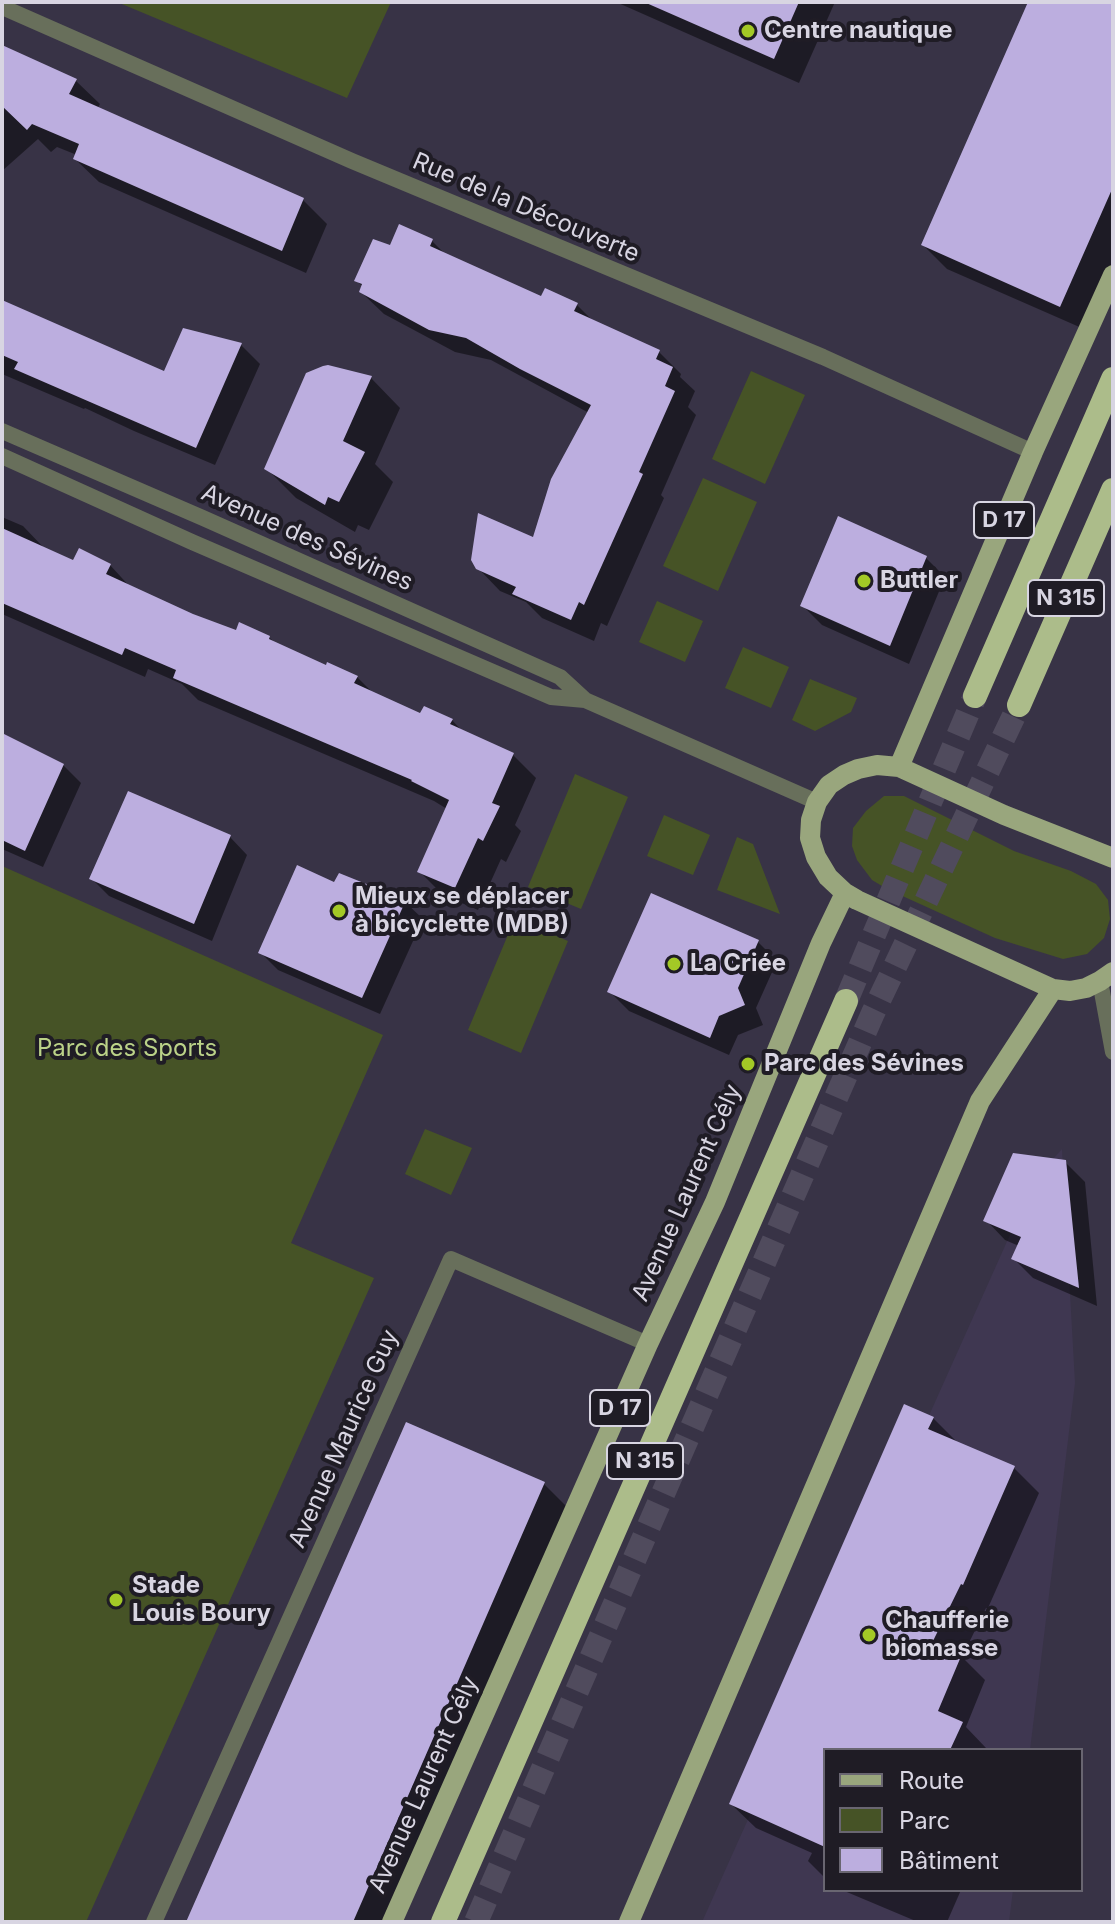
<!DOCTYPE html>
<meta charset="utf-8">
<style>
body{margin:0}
#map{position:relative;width:1115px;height:1924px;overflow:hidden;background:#383346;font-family:Inter,sans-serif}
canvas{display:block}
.frame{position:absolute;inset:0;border:4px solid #d8d5e2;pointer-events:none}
.legend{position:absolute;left:823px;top:1748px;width:260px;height:144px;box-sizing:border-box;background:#1f1c25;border:2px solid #696671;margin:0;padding:10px 14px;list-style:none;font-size:24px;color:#d8d5e2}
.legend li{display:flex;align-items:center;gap:16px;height:40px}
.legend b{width:40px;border:2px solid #696671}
</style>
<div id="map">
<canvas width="1115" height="1924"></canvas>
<div class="frame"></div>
<ul class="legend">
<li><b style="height:10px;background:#99a67d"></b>Route</li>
<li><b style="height:22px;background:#465326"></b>Parc</li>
<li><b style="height:22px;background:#bcaedf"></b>Bâtiment</li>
</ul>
</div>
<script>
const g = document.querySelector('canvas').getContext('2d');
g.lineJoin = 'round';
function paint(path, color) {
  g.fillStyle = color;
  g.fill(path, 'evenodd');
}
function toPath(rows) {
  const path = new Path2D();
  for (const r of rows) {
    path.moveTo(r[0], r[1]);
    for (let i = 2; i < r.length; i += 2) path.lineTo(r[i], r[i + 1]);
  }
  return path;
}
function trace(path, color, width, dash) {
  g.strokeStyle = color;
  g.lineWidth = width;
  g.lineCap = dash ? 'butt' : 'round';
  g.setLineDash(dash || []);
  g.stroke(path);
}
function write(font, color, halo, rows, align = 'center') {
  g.font = font + ' Inter,sans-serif';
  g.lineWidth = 8;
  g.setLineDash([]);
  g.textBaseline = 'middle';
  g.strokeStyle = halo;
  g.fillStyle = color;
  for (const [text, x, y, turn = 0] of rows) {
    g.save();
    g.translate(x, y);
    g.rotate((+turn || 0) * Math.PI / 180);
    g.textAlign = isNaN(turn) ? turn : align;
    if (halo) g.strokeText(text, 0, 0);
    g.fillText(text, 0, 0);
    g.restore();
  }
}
paint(toPath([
 [1062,1149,1075,1383,1030,1750,825,1750,825,1890,1013,1890,1009,1922,702,1922,1035,1179]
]), '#3f3751');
paint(toPath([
 [117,2,391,2,347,98],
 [751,371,805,395,765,484,712,459],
 [703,478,757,502,718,591,663,566],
 [657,601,703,621,685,662,639,642],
 [743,647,789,667,771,708,725,688],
 [810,679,857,698,851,712,815,731,792,720],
 [575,774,628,797,581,909,528,887],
 [884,796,904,796,1014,851,1071,871,1096,884,1108,900,1110,919,1104,938,1087,954,1063,959,995,938,887,889,872,880,857,860,852,846,853,828,866,811],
 [664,815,710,835,693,875,647,856],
 [737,837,753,844,780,914,717,890],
 [2,866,383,1035,291,1243,374,1278,86,1922,2,1922],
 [515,918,568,941,521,1053,468,1030],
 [425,1129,472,1148,451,1195,405,1174]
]), '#465326');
paint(toPath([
 [616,2,835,2,799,83],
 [1030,2,1113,2,1113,263,1084,329,947,269,923,245],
 [7,50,76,81,100,104,97,109,303,200,327,224,306,273,99,182,75,159,77,155,57,147,51,152,38,139,2,171,2,55],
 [432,241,448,257,542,299,577,305,594,322,659,352,681,374,680,377,695,391,688,407,696,415,661,495,664,498,607,626,601,623,594,641,542,618,526,602,500,591,477,567,535,540,589,413,491,360,455,352,384,314,361,292,363,287,356,280,391,248],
 [2,302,165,373,241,345,260,364,215,465,134,431,85,408,84,409,2,374],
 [371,378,400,408,375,464,393,482,369,530,358,525,355,532,296,498,266,468],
 [2,517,23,526,45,549,74,563,110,565,132,589,237,633,269,637,276,644,328,668,357,677,374,694,421,716,452,720,463,732,513,755,536,778,515,825,521,831,506,862,501,859,478,910,443,895,420,872,447,809,434,801,198,700,182,684,148,669,145,677,2,614],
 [926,558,945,577,909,664,822,625,802,605],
 [2,736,63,765,81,783,43,867,2,849],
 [230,837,247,855,212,941,109,896,91,878],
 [335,885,405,902,423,919,380,1014,278,970,260,952],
 [758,942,777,961,756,1008,763,1025,738,1035,729,1055,629,1011,610,992],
 [1065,1162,1085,1182,1097,1306,1033,1278,1014,1259,1019,1246,1005,1240,986,1220],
 [933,1418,959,1444,1014,1468,1039,1493,988,1608,986,1608,962,1657,985,1680,966,1727,986,1748,985,1750,825,1750,825,1878,808,1861,812,1853,756,1828,731,1804],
 [544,1484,569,1509,388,1922,188,1922],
 [842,1890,961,1890,947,1922,918,1922]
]), '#0007');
paint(toPath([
 [644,2,799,2,774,59],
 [1028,2,1113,2,1113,187,1060,307,921,245],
 [2,45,77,79,69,94,304,198,282,251,73,159,79,144,32,124,27,130,2,106],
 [399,224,433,239,430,246,541,296,545,288,578,303,574,311,660,350,656,359,673,367,665,386,675,391,639,472,643,474,584,605,579,602,571,620,512,594,516,587,476,569,471,560,478,513,533,537,551,479,591,405,520,369,466,338,429,330,359,292,362,284,354,281,373,239,390,245],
 [2,300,164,371,183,328,242,343,196,448,14,369,18,362,2,355],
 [328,365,372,376,343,441,365,452,339,502,328,497,325,505,264,469,306,373,323,366],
 [838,516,927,556,890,646,800,606],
 [2,528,73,560,79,548,111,564,106,574,193,614,236,630,239,622,270,636,269,639,326,665,327,662,358,676,354,683,420,713,424,706,453,719,450,724,514,753,492,803,500,806,483,841,478,838,455,888,417,872,449,800,411,781,412,780,173,678,176,670,125,648,122,655,2,603],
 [2,733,64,764,25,851,2,840],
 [128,791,231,835,194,924,89,879],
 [297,865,334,882,339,873,406,900,362,998,258,953],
 [651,893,759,940,738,988,745,1005,719,1016,710,1038,607,992],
 [1013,1153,1066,1160,1079,1288,1011,1259,1021,1237,983,1221],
 [904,1404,934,1417,928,1429,1015,1466,963,1585,961,1584,933,1641,962,1654,938,1711,963,1722,950,1750,825,1750,825,1847,729,1804],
 [406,1422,545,1482,353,1922,186,1922]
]), '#bcaedf');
trace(toPath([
 [846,1001,975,696],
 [476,1922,873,1013,1019,705]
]), '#504b5d', 24, [24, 12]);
trace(toPath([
 [2,7,352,161,823,357,1033,452],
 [2,431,203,518,560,677,585,700],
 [2,456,192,542,551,697,585,700,817,802],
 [1100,981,1113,1052],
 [154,1922,451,1259,648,1344]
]), '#686f5b', 16);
trace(toPath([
 [899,767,1033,452,1113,275],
 [1113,858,1004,815,899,767,877,765,858,769,844,775,829,785,817,802,811,820,810,838,816,857,828,877,845,893,857,900,1053,989,1070,991,1086,988,1100,981,1113,972],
 [392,1922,648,1344,715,1202,821,943,845,893],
 [629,1922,980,1101,1053,989]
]), '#99a67d', 20);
trace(toPath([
 [975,696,1113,379],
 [1019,705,1113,490],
 [443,1922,846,1001]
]), '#acbc8a', 24);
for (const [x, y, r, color] of [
 [748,31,8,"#a3c926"],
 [864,581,8,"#a3c926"],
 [339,911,8,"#a3c926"],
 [674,964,8,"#a3c926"],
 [748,1064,8,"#a3c926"],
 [116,1600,8,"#a3c926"],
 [869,1635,8,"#a3c926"]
]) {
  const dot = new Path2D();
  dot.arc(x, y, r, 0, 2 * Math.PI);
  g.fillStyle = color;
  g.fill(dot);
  trace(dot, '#1f1c25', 3);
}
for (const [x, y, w] of [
 [1004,520,60],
 [1066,598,76],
 [620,1408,60],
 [645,1461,76]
]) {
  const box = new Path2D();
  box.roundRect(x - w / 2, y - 18, w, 36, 6);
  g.fillStyle = '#1f1c25';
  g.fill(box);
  trace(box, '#d8d5e2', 2);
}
write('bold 22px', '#d8d5e2', null, [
 ["D 17",1004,520],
 ["N 315",1066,598],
 ["D 17",620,1408],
 ["N 315",645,1461]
]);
write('bold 24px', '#d8d5e2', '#1f1c25', [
 ["Centre nautique",764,31],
 ["Buttler",880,581],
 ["Mieux se déplacer",355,897],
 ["à bicyclette (MDB)",355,925],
 ["La Criée",690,964],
 ["Parc des Sévines",764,1064],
 ["Stade",132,1586],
 ["Louis Boury",132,1614],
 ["Chaufferie",885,1621],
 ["biomasse",885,1649]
], 'left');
write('24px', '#d8d5e2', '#1f1c25', [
 ["Rue de la Découverte",526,208,23],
 ["Avenue des Sévines",307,538,24],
 ["Avenue Laurent Cély",687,1193,-66],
 ["Avenue Maurice Guy",344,1439,-66],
 ["Avenue Laurent Cély",424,1785,-66]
]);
write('24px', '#bbd288', '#1f1c25', [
 ["Parc des Sports",127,1049]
]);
</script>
